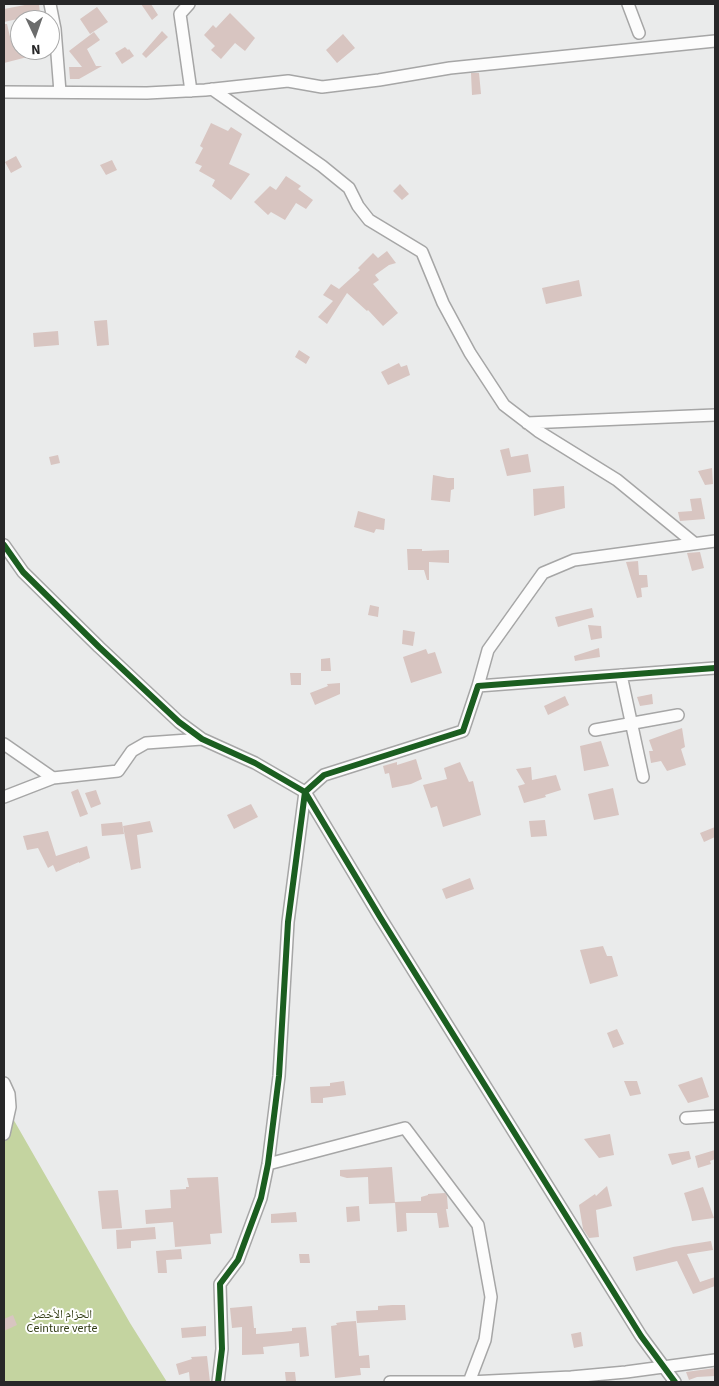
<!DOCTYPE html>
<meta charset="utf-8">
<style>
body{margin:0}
#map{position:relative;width:719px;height:1386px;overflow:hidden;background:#eaebeb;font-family:"Source Sans 3",sans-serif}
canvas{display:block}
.frame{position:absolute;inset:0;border:5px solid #272728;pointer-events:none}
.north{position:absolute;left:10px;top:10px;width:50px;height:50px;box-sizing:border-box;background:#fff;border:1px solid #a9a9a9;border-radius:50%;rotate:177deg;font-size:14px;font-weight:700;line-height:20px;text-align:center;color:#272728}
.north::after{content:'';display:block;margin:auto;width:18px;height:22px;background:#6b6c6c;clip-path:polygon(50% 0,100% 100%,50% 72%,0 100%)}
</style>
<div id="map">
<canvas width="719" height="1386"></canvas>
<div class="frame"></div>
<div class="north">N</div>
</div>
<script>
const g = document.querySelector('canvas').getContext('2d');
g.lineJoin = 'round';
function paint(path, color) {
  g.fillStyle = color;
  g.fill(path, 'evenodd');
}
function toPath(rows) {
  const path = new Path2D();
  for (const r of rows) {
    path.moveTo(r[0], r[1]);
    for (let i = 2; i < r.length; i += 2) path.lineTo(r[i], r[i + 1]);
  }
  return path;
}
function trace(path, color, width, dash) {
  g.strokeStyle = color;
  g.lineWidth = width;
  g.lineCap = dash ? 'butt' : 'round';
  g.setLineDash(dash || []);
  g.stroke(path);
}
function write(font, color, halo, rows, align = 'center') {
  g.font = font + ' "Source Sans 3","Noto Naskh Arabic",sans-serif';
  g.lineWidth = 4;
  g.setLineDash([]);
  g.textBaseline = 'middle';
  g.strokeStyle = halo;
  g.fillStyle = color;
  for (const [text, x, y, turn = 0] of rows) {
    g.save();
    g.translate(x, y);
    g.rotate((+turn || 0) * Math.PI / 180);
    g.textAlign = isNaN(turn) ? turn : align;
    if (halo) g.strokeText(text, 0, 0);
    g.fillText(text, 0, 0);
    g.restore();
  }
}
paint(toPath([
 [4,1103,130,1323,167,1382,4,1382]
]), '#c4d4a0');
paint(toPath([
 [30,4,39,4,40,14,4,22,4,9],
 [141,4,151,4,158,15,152,20],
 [97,7,108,22,90,34,80,19],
 [230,13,255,38,245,51,235,43,221,59,211,50,215,46,204,35,213,25,216,28],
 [4,24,7,24,11,41,20,39,20,50,42,50,43,53,4,63],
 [162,31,168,37,146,58,142,54],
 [94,32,100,40,87,49,96,66,102,66,79,79,70,79,69,67,82,67,69,51],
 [343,34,355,48,337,63,326,50],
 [125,47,128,50,129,49,134,56,122,64,115,53],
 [471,73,479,73,481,94,472,95],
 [211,123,228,131,231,127,242,134,229,164,250,174,231,200,212,186,215,180,199,171,202,166,195,163,203,148,200,146],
 [16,156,22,167,11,173,5,162],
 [112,160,117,170,106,175,100,165],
 [286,176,301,186,298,189,313,200,306,209,296,203,285,220,271,212,268,215,254,202,270,186,276,190],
 [400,184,409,194,402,200,393,191],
 [387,251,396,263,389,265,375,275,379,280,373,284,398,313,383,326,368,310,367,311,347,293,327,324,318,317,333,301,323,295,331,284,339,289,360,270,358,268,373,253,378,258],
 [579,280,582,296,546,304,542,288],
 [107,320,109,345,97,346,94,321],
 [58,331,59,345,34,347,33,333],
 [299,350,310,357,306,364,295,357],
 [399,363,401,367,407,365,410,375,388,385,381,372],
 [509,448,511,457,528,454,531,472,507,476,500,450],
 [58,455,60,463,51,465,49,457],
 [712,468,713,484,705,485,698,471],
 [433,475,448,478,454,478,454,489,451,490,450,502,431,500],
 [564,486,565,508,534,516,533,489],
 [701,498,705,519,680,521,678,512,692,511,690,499],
 [358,511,385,519,384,530,376,529,374,533,354,527],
 [407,549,422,549,422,551,449,550,449,563,429,562,429,580,427,580,424,570,408,570],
 [700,552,704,568,692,571,687,553],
 [638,561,639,575,647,575,648,587,641,588,642,597,637,598,626,562],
 [370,605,379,607,378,617,368,615],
 [592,608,594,617,558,627,555,617],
 [588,625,601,626,602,638,591,640],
 [403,630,415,632,413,646,402,644],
 [599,648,600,657,575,661,574,656],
 [426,649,428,654,435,652,442,673,411,683,403,657],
 [330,658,331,671,321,671,321,659],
 [290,673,301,673,301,685,291,685],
 [340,683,340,694,315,705,310,693,328,686,327,684],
 [652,694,653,704,640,706,637,697],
 [565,696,569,705,548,715,544,706],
 [682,728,685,747,681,749,686,765,667,771,661,761,651,763,649,751,653,751,649,740],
 [601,741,609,766,584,771,580,746],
 [416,759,422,779,411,784,392,788,389,773,385,774,383,766,397,762,397,765],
 [460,762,469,782,473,781,481,815,443,827,437,806,431,808,423,785,447,779,444,768],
 [531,767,532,780,556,775,561,790,545,795,546,797,524,803,518,786,525,784,516,769],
 [613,788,619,815,594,820,588,794],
 [78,789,88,814,80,817,71,792],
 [96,790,101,804,91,808,85,793],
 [251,804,258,817,234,829,227,815],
 [545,820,547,836,531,837,529,821],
 [150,821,153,832,137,835,141,868,131,870,123,826],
 [122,822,124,834,102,836,101,824],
 [715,827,715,837,704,842,700,833],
 [48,831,56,856,87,846,90,858,79,863,79,862,56,872,53,865,48,868,38,848,27,850,23,836],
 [470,878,474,889,446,899,442,889],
 [603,946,607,956,612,956,618,976,590,984,580,950],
 [617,1029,624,1044,613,1048,607,1033],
 [702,1077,709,1097,688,1103,678,1085],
 [344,1081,346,1095,323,1098,323,1103,311,1103,310,1087,330,1086,330,1083],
 [624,1081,637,1081,641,1094,630,1096],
 [610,1134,614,1155,599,1158,584,1139],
 [715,1150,715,1159,710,1161,711,1164,698,1168,695,1156],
 [689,1151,691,1159,672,1165,668,1154],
 [392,1167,395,1203,369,1204,368,1177,347,1178,340,1176,340,1170],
 [218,1177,222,1233,210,1234,211,1244,175,1247,173,1222,146,1224,145,1210,171,1208,170,1190,186,1189,186,1187,189,1187,187,1178],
 [607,1186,612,1206,596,1210,599,1237,589,1238,583,1229,579,1205,595,1194,596,1196],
 [703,1187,714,1218,692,1221,690,1212,684,1193],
 [118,1190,122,1228,102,1229,98,1191],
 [445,1193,447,1196,448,1209,446,1209,449,1227,439,1228,437,1213,406,1213,407,1231,397,1232,395,1202,421,1201,421,1197,428,1195,428,1194],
 [359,1206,360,1221,347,1222,346,1207],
 [296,1212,297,1222,271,1223,271,1214],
 [155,1227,156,1239,131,1241,131,1248,117,1249,116,1230],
 [711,1241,713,1250,687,1254,700,1282,715,1277,715,1286,693,1294,677,1261,636,1271,633,1257,673,1247],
 [181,1249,182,1259,166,1260,167,1273,158,1273,156,1251],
 [299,1254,309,1254,310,1263,300,1263],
 [392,1305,405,1305,406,1320,357,1323,356,1311,378,1310,378,1306],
 [252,1306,254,1328,256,1328,256,1334,282,1332,292,1331,292,1328,306,1327,309,1356,300,1357,299,1343,263,1347,264,1354,242,1355,242,1327,232,1328,230,1308],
 [13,1315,17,1325,4,1331,4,1319],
 [356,1321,359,1356,369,1355,370,1368,360,1368,361,1375,335,1378,331,1326,337,1325,336,1323,342,1322],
 [206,1326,206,1336,182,1338,181,1328],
 [581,1332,583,1346,574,1348,571,1334],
 [207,1356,210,1382,190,1382,189,1372,179,1375,176,1364,192,1359,191,1357],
 [715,1368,715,1376,697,1377,689,1380,686,1372],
 [285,1372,295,1372,296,1381,286,1382]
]), '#d8c5c1');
const street = toPath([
 [50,4,55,29,60,92],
 [189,4,180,14,191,91],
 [628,4,639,33],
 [212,89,322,166,349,188,358,206,369,220,422,252,443,303,470,353,504,405,538,431,617,480,694,543],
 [4,92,147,93,205,90,288,81,322,87,379,80,450,68,715,41],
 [527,423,715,415],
 [4,545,23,572,99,647,179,722,202,739,255,763,305,792,380,917,641,1336,675,1382],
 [621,675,643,777],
 [478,686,488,650,543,573,574,560,715,541],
 [595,730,678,715],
 [4,744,53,778],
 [4,797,53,778,118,771,132,751,146,743,202,739],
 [4,1083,9,1094,10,1107,4,1134],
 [686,1118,715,1116],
 [268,1164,405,1128,478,1225,491,1297,485,1340,469,1382],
 [218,1382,222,1349,220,1284,238,1260,261,1198,268,1164,279,1076,288,922,305,792,324,775,463,731,478,686,715,668],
 [390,1382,469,1382,571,1377,626,1372,715,1360]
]);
trace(street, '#a6a6a6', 14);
trace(street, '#fcfcfc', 11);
trace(toPath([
 [4,545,23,572,99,647,179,722,202,739,255,763,305,792,380,917,641,1336,675,1382],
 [218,1382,222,1349,220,1284,238,1260,261,1198,268,1164,279,1076,288,922,305,792,324,775,463,731,478,686,715,668]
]), '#1b5e20', 6);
write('12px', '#323d15', '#fff', [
 ["الحزام الأخضر",62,1315],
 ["Ceinture verte",62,1329]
]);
</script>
